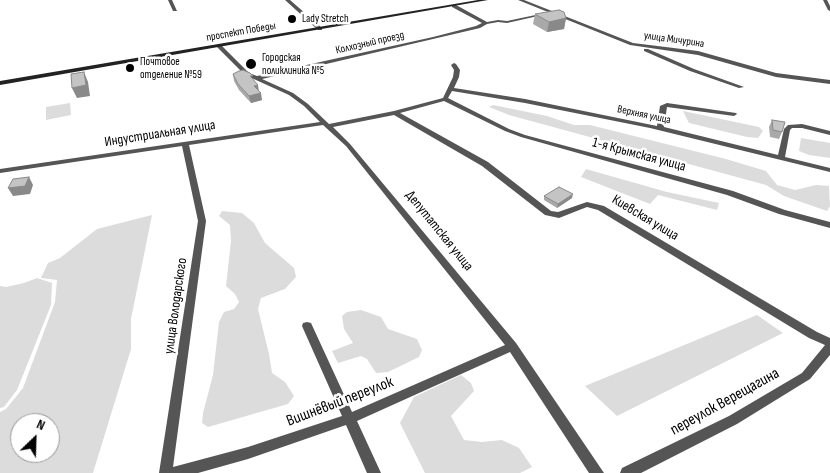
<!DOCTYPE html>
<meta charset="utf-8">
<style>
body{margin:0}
#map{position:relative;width:830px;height:473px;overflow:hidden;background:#fff;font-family:"Sofia Sans Condensed",sans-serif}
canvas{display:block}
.north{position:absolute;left:10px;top:413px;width:50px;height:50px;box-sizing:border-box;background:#fff;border:1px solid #999;border-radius:50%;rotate:24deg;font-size:14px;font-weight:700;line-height:20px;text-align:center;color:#000}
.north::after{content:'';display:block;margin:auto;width:18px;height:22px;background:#000;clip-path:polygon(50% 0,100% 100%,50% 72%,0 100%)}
</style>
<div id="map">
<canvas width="830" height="473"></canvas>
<div class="north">N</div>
</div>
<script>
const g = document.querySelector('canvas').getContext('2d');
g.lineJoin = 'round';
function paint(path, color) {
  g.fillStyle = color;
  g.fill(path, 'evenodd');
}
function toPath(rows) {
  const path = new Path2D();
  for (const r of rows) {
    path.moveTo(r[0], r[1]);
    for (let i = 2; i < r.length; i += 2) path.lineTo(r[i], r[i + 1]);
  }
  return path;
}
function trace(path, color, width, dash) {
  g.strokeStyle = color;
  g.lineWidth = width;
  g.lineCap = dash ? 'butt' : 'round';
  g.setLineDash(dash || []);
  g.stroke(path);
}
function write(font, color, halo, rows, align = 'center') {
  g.font = font + ' "Sofia Sans Condensed",sans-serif';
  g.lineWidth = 5;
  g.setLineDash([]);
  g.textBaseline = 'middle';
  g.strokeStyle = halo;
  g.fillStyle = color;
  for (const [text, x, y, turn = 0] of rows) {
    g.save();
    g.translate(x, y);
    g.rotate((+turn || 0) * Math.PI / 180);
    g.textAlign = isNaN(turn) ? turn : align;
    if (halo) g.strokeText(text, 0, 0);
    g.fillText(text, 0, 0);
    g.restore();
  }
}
paint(toPath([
 [70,103,71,115,46,120,46,107],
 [493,105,547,116,574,125,590,125,726,159,766,171,777,185,795,190,816,185,829,186,830,206,827,211,784,196,766,185,509,115,489,107],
 [683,111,759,127,763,131,758,138,747,137,689,123],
 [801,138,830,143,830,158,809,155,799,151],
 [586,169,667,192,719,203,717,210,658,195,650,204,581,177],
 [222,211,242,213,254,223,265,243,294,268,296,277,285,289,261,298,258,309,269,354,272,373,285,382,294,396,288,404,208,427,202,423,203,413,213,375,219,322,224,312,234,309,239,302,235,294,226,286,231,241,230,225,219,216],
 [152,215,131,319,131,349,93,473,0,473,0,412,6,409,23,388,55,302,57,280,41,278,48,263,60,258,97,229],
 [20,423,50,423,50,453,20,453],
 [37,278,52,283,51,305,17,390,4,407,0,408,0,286,6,287,24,283],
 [361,310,381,317,388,329,417,339,422,350,419,357,388,372,376,373,367,359,361,356,338,363,332,351,353,343,344,329,342,316,347,312],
 [757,315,783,333,617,416,585,386],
 [461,375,471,383,474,391,451,416,464,440,482,442,502,440,519,448,532,467,520,473,425,473,400,423,414,397]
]), '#dcdcdc');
paint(toPath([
 [168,0,172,0,177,11,173,11,168,0],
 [285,0,290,0,322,28,322,30,318,30,285,0],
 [518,0,524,0,633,43,698,51,776,73,830,80,830,84,776,77,698,55,630,45,518,0],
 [823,0,827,0,830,6,830,11,828,10,823,0],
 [452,5,456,5,487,22,498,20,507,21,545,13,547,14,507,23,498,22,487,24,480,28,433,39,262,79,293,93,308,104,329,124,394,111,443,98,453,77,454,70,451,65,454,63,456,64,460,70,459,77,454,88,525,99,657,126,660,106,667,103,736,113,737,114,734,116,667,107,664,127,778,155,784,129,788,125,802,124,830,131,830,135,802,128,792,128,790,130,785,157,830,168,830,172,650,128,525,103,452,91,448,98,509,129,525,135,733,191,785,210,830,222,830,228,779,214,727,195,521,137,505,131,444,101,400,113,488,162,551,211,558,212,587,202,604,206,817,332,830,338,830,355,810,379,737,424,641,473,620,473,622,468,729,416,802,373,825,345,809,338,598,210,587,207,559,218,545,215,482,166,394,115,333,127,350,144,516,343,604,473,589,473,510,352,357,421,381,473,367,473,346,425,248,459,198,473,159,473,198,221,182,146,0,173,0,169,320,122,304,106,289,95,245,75,217,47,217,45,221,45,249,73,257,76,433,37,476,26,482,23,452,7,452,5],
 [323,125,346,146,505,345,352,412,311,323,307,322,303,323,302,326,342,416,248,447,173,467,206,221,189,145,323,125],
 [644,49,648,49,694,69,744,87,739,88,690,71,644,51,644,49]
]), '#555');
paint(toPath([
 [478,0,488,0,0,85,0,81,478,0]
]), '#222');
paint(toPath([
 [535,14,566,18,564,29,547,32,533,24],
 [233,74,254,80,259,92,262,100,251,103,239,90,234,81],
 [772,120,782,132,779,139,770,137,769,127],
 [544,196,572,198,557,208,544,200]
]), '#a9a9a9');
paint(toPath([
 [566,18,564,29,547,32,549,22],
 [84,72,88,82,90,96,77,98,72,88],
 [258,85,259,92,254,86],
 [261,93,262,100,251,103,249,96],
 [29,177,33,185,30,194,13,196,8,188],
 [573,194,572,198,557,208,558,204]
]), '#898989');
const building = toPath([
 [559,10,564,12,566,18,549,22,535,14,559,10],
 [243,70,250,73,253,76,250,76,258,85,254,86,261,93,249,96,238,84,233,74,239,71,243,70],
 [84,72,86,85,72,88,71,74,84,72],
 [772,120,785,122,782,132,773,130,772,120],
 [29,177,25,186,8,188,13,179,29,177],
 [559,187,573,194,558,204,544,196,559,187]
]);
paint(building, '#c4c4c4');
trace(building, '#898989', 1);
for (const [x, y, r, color] of [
 [292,19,5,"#000"],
 [251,64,6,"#000"],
 [130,68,5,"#000"]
]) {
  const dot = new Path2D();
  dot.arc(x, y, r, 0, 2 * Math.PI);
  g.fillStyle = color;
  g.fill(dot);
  trace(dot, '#fff', 2);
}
write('11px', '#000', '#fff', [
 ["Lady Stretch",302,19],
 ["Городская",262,58],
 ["поликлиника №5",262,71],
 ["Почтовое",140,62],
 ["отделение №59",140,75]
], 'left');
write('11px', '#000', '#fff', [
 ["проспект Победы",241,32,-10],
 ["улица Мичурина",674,40,8],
 ["Колхозный проезд",370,43,-13],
 ["Верхняя улица",644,115,12]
]);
write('14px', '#000', '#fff', [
 ["Индустриальная улица",160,134,-9],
 ["1-я Крымская улица",639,155,15],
 ["Киевская улица",645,218,31],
 ["Депутатская улица",439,231,51],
 ["улица Володарского",176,306,-82]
]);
write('16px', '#000', '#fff', [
 ["Вишнёвый переулок",340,402,-21],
 ["переулок Верещагина",725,402,-29]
]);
</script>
